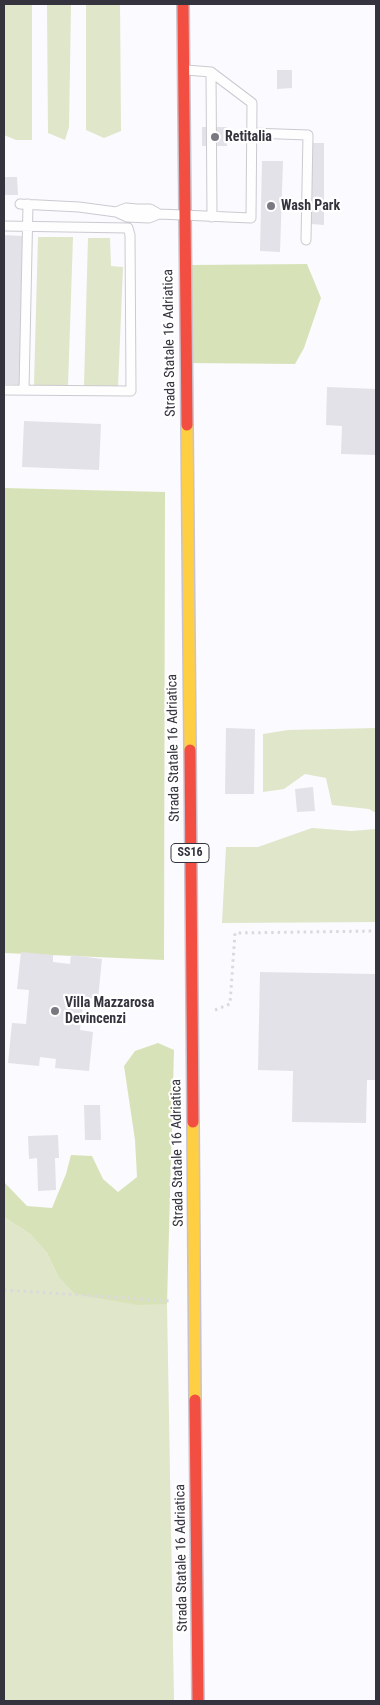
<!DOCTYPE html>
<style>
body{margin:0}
#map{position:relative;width:380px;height:1705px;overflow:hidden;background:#fbfafe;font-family:"Roboto Condensed",sans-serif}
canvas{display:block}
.frame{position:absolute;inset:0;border:5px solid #35333d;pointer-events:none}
</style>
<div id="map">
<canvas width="380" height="1705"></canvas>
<div class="frame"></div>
</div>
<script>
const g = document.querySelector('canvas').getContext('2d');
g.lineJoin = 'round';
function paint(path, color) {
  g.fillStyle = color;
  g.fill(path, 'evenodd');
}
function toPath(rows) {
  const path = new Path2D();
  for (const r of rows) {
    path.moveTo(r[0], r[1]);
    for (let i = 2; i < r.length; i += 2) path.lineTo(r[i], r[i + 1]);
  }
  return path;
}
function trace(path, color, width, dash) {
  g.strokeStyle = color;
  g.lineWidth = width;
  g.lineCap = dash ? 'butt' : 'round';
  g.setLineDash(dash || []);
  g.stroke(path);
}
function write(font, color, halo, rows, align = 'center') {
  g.font = font + ' "Roboto Condensed",sans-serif';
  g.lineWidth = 4.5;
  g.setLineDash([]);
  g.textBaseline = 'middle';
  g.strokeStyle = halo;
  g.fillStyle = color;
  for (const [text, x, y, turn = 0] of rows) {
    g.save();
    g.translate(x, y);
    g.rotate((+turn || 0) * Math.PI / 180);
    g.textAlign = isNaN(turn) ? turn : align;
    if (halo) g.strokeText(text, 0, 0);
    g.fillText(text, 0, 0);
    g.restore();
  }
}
paint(toPath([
 [4,4,32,4,32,140,16,140,4,135],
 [47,4,71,4,69,127,65,140,48,133],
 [86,4,120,4,121,131,104,138,86,130],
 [38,237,73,237,68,386,34,385],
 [88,238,110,238,111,266,123,267,118,387,84,386],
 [376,728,376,813,369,809,332,805,326,778,305,774,284,789,263,792,263,734,288,730],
 [312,828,351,831,376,829,376,922,222,923,226,847,258,847],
 [4,1217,30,1234,47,1253,58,1276,138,1304,167,1304,174,1701,4,1701]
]), '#dfe6c9');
paint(toPath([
 [307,264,321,298,304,348,295,364,189,363,191,265],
 [4,488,165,492,164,960,4,953],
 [158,1043,174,1050,167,1304,138,1305,75,1294,58,1276,47,1253,30,1234,4,1217,4,1182,27,1206,52,1208,66,1174,71,1155,92,1156,103,1179,118,1192,137,1177,135,1140,124,1066,135,1051]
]), '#d8e2b8');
paint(toPath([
 [277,70,292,70,292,88,277,89],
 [202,127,227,127,227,146,202,146],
 [310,143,324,143,324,225,311,224],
 [262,161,283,161,280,252,260,251],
 [4,177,17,177,18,195,4,195],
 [4,235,22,236,21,385,4,384],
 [327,387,376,389,376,455,341,454,342,426,326,425],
 [24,421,101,424,99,470,22,467],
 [226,728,255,729,254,794,225,794],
 [313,787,315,811,297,812,295,789],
 [21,952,53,955,53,962,70,964,71,955,102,959,98,999,84,998,80,1030,93,1032,89,1071,55,1068,56,1059,40,1057,39,1066,8,1063,12,1023,26,1024,29,990,17,989],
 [260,972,376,974,376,1080,367,1080,366,1123,292,1122,293,1071,258,1070],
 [84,1105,100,1105,101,1140,85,1140],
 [58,1135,59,1158,55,1158,56,1190,38,1191,37,1158,29,1159,28,1136]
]), '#e4e2e9');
const lane = toPath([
 [211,72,212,217],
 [252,133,308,135,306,240],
 [20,204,79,207,116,212,127,217,149,218,159,214],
 [116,212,126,208,137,209,150,209,159,214,251,218,252,103,211,72,186,70],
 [4,226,128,228,130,235,131,391,4,390],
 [24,390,28,204]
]);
const slow = toPath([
 [187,425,190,750],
 [193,1122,195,1400]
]);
const jam = toPath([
 [183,4,187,425],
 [190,750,193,1122],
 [195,1400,198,1701]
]);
trace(lane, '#cbcad0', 11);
trace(slow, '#c9c2cd', 14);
trace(jam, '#c9c2cd', 14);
trace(toPath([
 [215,1010,230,1004,235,933,376,931],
 [4,1290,171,1301]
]), '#dadadd', 3, [2.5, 4]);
trace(lane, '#fefeff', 9);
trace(slow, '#ffcf43', 11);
trace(jam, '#f24e42', 11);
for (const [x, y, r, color] of [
 [215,137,5,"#7a7981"],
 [271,206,5,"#7a7981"],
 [55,1011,5,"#7a7981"]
]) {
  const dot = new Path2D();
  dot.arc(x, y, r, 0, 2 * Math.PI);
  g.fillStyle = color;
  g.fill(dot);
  trace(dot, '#fff', 2);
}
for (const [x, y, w] of [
 [190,853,38]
]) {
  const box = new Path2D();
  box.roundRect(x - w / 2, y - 9.5, w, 19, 4);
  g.fillStyle = '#fff';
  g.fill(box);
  trace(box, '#35333d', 1);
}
write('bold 12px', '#35333d', null, [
 ["SS16",190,853]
]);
write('bold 14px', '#35333d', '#fff', [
 ["Retitalia",225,137],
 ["Wash Park",281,206],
 ["Villa Mazzarosa",65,1003],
 ["Devincenzi",65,1019]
], 'left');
write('14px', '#35333d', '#fff', [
 ["Strada Statale 16 Adriatica",170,343,-91],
 ["Strada Statale 16 Adriatica",174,748,-91],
 ["Strada Statale 16 Adriatica",178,1153,-91],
 ["Strada Statale 16 Adriatica",182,1558,-91]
]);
</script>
